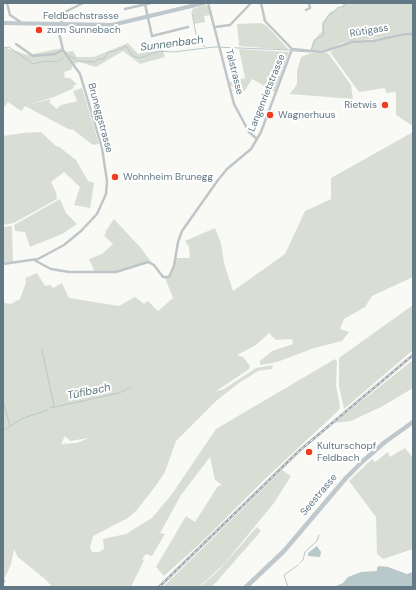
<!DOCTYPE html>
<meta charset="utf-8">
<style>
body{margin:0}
#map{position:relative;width:416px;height:590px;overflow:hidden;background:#f9f9f6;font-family:"DM Sans",sans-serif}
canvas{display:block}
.frame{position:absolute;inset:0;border:4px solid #627884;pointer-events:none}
</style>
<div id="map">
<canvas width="416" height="590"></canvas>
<div class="frame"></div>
</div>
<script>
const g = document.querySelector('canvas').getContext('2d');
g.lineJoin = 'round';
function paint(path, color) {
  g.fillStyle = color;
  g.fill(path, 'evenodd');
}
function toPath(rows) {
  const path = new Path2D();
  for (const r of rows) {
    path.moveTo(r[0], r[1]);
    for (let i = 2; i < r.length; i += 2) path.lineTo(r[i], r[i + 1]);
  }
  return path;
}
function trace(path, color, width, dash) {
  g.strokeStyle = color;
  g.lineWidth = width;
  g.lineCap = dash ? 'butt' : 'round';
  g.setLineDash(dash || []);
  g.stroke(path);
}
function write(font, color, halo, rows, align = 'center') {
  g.font = font + ' "DM Sans",sans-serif';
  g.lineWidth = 4;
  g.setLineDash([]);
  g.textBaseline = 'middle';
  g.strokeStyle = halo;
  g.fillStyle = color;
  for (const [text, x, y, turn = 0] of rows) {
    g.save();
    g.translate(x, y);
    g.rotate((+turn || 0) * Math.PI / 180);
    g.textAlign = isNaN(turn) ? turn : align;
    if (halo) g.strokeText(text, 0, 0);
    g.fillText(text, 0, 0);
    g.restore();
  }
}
paint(toPath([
 [343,3,413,3,413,126,396,115,396,92,386,93,385,88,359,92,330,52,345,44,373,42,406,34,406,32,380,38,342,43,327,50,314,51,311,49,313,41,322,31,322,23,330,12,343,6],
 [205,5,208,6,211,15,204,16,205,22,194,24,192,9],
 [261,23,267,26,289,50,239,46,237,24],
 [128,43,138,54,162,48,165,57,140,64,123,51,96,67,79,62,74,64,65,52,73,51,77,57,94,57],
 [3,47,28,55,62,48,73,65,71,70,64,72,65,78,70,78,77,84,73,86,74,88,54,97,27,105,51,99,49,102,57,109,61,105,77,101,73,91,82,88,99,144,93,145,72,129,70,130,25,106,21,111,8,102,3,108],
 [239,49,289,52,275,92,252,79,244,92,231,86,229,82,245,78],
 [311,53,328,53,351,85,353,99,290,94,297,84,297,71,301,57],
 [41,132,57,147,58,146,76,160,88,181,94,183,90,208,74,205,80,187,64,172,51,182,56,192,57,199,14,223,3,225,3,136,23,133],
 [413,132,413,277,372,296,365,307,344,319,340,329,349,332,342,341,314,348,277,362,260,365,260,361,272,351,293,344,292,339,276,340,269,333,256,345,237,355,243,357,250,366,249,369,215,392,224,389,256,368,273,365,272,369,258,371,239,383,216,401,176,441,165,472,157,484,137,510,128,518,93,536,90,547,92,552,99,552,104,549,103,539,126,534,152,518,172,494,216,429,335,359,337,362,336,385,340,406,339,410,266,478,204,540,164,576,156,567,186,516,195,522,218,486,222,485,215,480,210,457,181,495,160,533,165,534,152,556,146,554,142,559,144,560,131,587,52,587,46,580,18,557,14,549,11,564,3,582,3,301,5,303,11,304,20,299,26,282,25,278,37,273,45,286,51,285,53,288,62,283,69,298,119,306,135,297,144,304,148,301,158,311,173,298,165,278,170,276,176,258,190,258,189,247,185,241,215,228,221,243,224,263,233,291,285,254,305,211,331,199,331,178],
 [65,436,70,441,89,438,77,443,61,444],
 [60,199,66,213,77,224,62,234,30,247,25,232,15,231,14,225],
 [114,219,141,248,152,263,148,262,119,272,95,272,89,259,102,254,113,244,104,236,106,233,105,232],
 [12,226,13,262,3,263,3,227],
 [413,305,413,350,344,409,339,386,339,358],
 [413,360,413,388,383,406,351,421,334,423],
 [405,448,413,458,413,549,383,559,377,554,376,517,349,481,372,459,375,462,388,452,390,457],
 [282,470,291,476,274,503,224,564,199,587,163,587],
 [257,527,261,531,212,587,200,587,219,570]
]), '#d9ded5');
paint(toPath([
 [317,546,321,552,320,557,308,556,308,553],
 [380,566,388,567,407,574,413,572,413,587,334,587,343,583,348,577,361,572,377,571,377,567]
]), '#b8c8cb');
trace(toPath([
 [192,13,196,34,205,47],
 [3,48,9,47,33,64,45,61,58,62,63,58],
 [311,50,316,39,324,35,323,24,329,15,333,13,337,8,344,6,345,3],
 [293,51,310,52],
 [70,56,78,61,95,62,99,59,104,59,108,52,115,51,126,46,133,56,140,58,159,51,173,52,214,47,290,50],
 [42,350,54,406],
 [3,401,10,426],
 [50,408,119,393,131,387],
 [3,431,21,419,47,410],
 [300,563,303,560,305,552,317,541,319,535],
 [288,587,284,575,298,565]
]), '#b8c8cb', 1);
trace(toPath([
 [7,3,10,15,22,23],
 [208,3,234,104,249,132,257,139],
 [261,3,265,21,292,49,322,52,352,42,373,41,404,34,413,34],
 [145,4,152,36,188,27],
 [125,9,151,3],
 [306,10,310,8,309,3],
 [61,24,63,15,65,12,83,3],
 [215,27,230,25,251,3],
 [16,44,33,56,55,54,63,50],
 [34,260,51,269,69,272,116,272,148,262,154,265,163,277,169,277,174,266,178,242,182,231,218,180,227,169,251,149,261,132,292,49],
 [3,264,38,259,64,245,81,231,97,214,106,194,107,181,102,148,80,74,63,50,57,24],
 [3,582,4,581]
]), '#bfc6c9', 2.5);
trace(toPath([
 [3,23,112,25,204,3]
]), '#bfc8cd', 4);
trace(toPath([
 [246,587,284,551,346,478,363,461,385,442,413,422]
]), '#bfc8cd', 4.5);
const rail = toPath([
 [159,587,299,451,413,355]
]);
trace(rail, '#a1aab0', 2.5);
trace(rail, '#fff', 1, [3]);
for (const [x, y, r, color] of [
 [39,30,4,"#f03d20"],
 [385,105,4,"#f03d20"],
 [270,115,4,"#f03d20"],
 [115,177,4,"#f03d20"],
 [309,452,4,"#f03d20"]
]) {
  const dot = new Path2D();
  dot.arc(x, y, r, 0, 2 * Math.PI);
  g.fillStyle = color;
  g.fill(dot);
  trace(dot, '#fff', 1.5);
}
write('10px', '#627884', '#fff', [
 ["Feldbachstrasse",81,16],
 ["Rütigass",369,31,-9],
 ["Talstrasse",234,72,76],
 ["Langenrietstrasse",267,93,-68],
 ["Bruneggstrasse",100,118,75],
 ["Seestrasse",319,495,-50]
]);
write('10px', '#627884', '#fff', [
 ["zum Sunnebach",47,30],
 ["Rietwis",377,105,"right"],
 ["Wagnerhuus",278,115],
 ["Wohnheim Brunegg",123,177],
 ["Kulturschopf",317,446],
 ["Feldbach",317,458]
], 'left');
write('italic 11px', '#5d787e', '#fff', [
 ["Sunnenbach",172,44,-7],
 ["Tüfibach",89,392,-12]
]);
</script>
